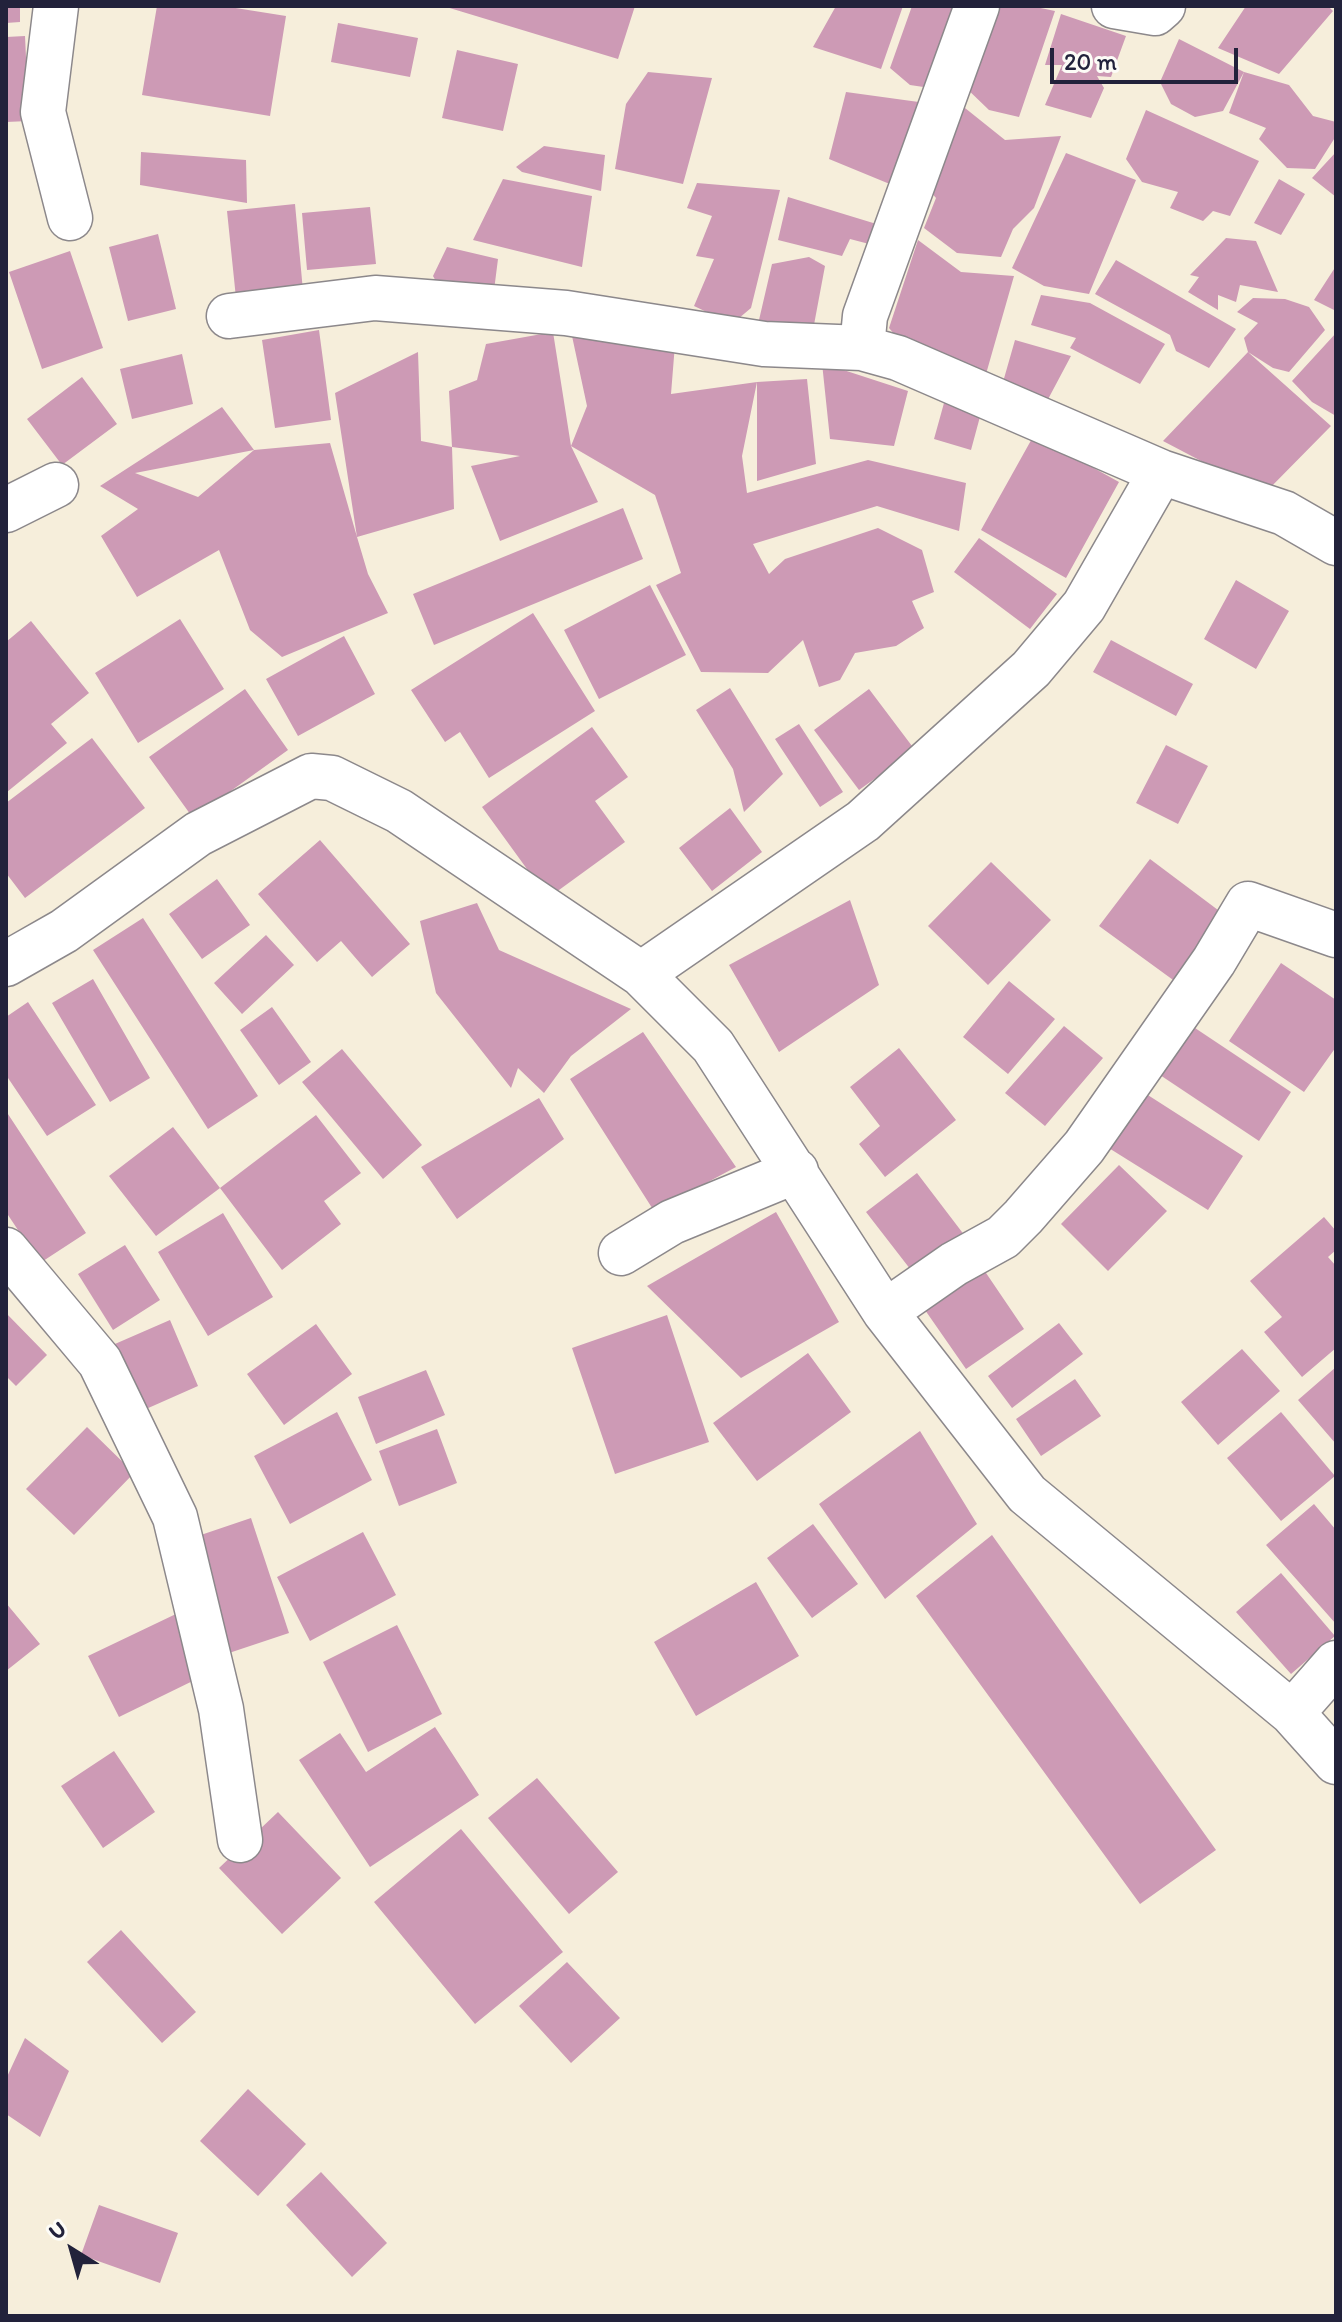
<!DOCTYPE html>
<style>
body{margin:0}
#map{position:relative;width:1342px;height:2322px;overflow:hidden;background:#f6eedb;font-family:Itim,sans-serif}
canvas{display:block}
.frame{position:absolute;inset:0;border:8px solid #22223b;pointer-events:none}
.north{position:absolute;left:32px;top:2210px;width:80px;height:80px;-webkit-text-stroke:6px #fdfcf7;paint-order:stroke;rotate:323deg;font-size:22px;font-weight:700;line-height:32px;text-align:center;color:#22223b}
.north::after{content:'';display:block;margin:auto;width:28px;height:36px;background:#22223b;clip-path:polygon(50% 0,100% 100%,50% 72%,0 100%)}
.scale{position:absolute;left:1050px;top:48px;width:188px;height:36px;box-sizing:border-box;border:4px solid #22223b;border-top:0;padding-left:10px;font-size:24px;line-height:28px;white-space:nowrap;color:#22223b;-webkit-text-stroke:6px #fdfcf7;paint-order:stroke}
</style>
<div id="map">
<canvas width="1342" height="2322"></canvas>
<div class="frame"></div>
<div class="north">U</div>
<div class="scale">20 m</div>
</div>
<script>
const g = document.querySelector('canvas').getContext('2d');
g.lineJoin = 'round';
function paint(path, color) {
  g.fillStyle = color;
  g.fill(path, 'evenodd');
}
function toPath(rows) {
  const path = new Path2D();
  for (const r of rows) {
    path.moveTo(r[0], r[1]);
    for (let i = 2; i < r.length; i += 2) path.lineTo(r[i], r[i + 1]);
  }
  return path;
}
function trace(path, color, width, dash) {
  g.strokeStyle = color;
  g.lineWidth = width;
  g.lineCap = dash ? 'butt' : 'round';
  g.setLineDash(dash || []);
  g.stroke(path);
}
paint(toPath([
 [6,6,20,6,20,22,6,23],
 [157,6,223,6,286,16,270,116,142,95],
 [443,6,635,6,618,59],
 [836,6,903,6,881,69,813,47],
 [912,6,950,6,967,10,937,89,910,85,890,68],
 [992,6,1031,6,1055,11,1019,117,989,110,963,85],
 [1246,6,1328,6,1333,11,1279,74,1218,48],
 [1061,14,1126,36,1111,77,1097,76,1104,88,1091,118,1045,105,1062,65,1045,65],
 [338,23,418,38,410,77,331,62],
 [25,36,29,121,6,122,6,37],
 [1179,39,1244,72,1289,85,1313,116,1336,122,1336,136,1315,169,1287,168,1259,139,1266,128,1229,113,1244,72,1223,111,1195,117,1171,104,1160,82],
 [457,50,518,64,503,131,442,118],
 [648,72,712,78,683,184,615,169,626,104],
 [846,92,926,103,897,187,829,159],
 [960,104,1005,140,1061,136,1034,208,1013,229,1001,257,957,253,924,228,936,198,925,185],
 [1146,110,1259,161,1230,216,1213,211,1203,221,1170,208,1178,192,1142,182,1126,159],
 [544,146,605,155,601,191,522,172,516,167],
 [141,152,246,160,247,203,140,185],
 [1336,152,1336,197,1312,178],
 [1066,153,1136,180,1089,294,1044,286,1012,268],
 [503,179,592,196,582,267,473,240],
 [1279,179,1305,194,1281,235,1254,223],
 [697,183,780,190,751,308,732,324,694,306,714,259,696,256,712,216,687,208],
 [788,197,883,226,873,245,850,239,842,256,778,240],
 [295,204,303,291,236,298,227,211],
 [370,207,376,264,307,270,302,213],
 [158,234,176,309,128,321,109,247],
 [1226,238,1256,241,1278,292,1240,285,1236,302,1218,295,1218,310,1188,292,1199,277,1190,275],
 [918,240,961,272,1014,276,986,374,913,356,889,328],
 [447,247,498,259,492,306,445,298,433,276],
 [70,251,103,348,42,369,9,272],
 [809,257,825,266,813,330,782,331,759,320,772,264],
 [1116,260,1236,329,1209,368,1176,351,1170,335,1095,294],
 [1336,266,1336,311,1314,300],
 [1041,295,1090,303,1165,344,1140,384,1070,348,1076,338,1031,325],
 [1253,298,1285,299,1309,307,1325,330,1289,372,1273,368,1248,352,1331,426,1264,494,1163,441,1248,352,1244,338,1258,323,1237,312],
 [319,330,331,420,275,428,262,340],
 [553,332,571,446,587,406,572,336,675,344,671,394,757,382,807,379,816,464,757,481,757,382,742,456,747,493,868,460,966,483,959,531,877,506,753,544,769,574,785,559,878,528,922,550,934,592,912,601,924,628,896,646,855,653,840,680,819,687,803,640,768,673,701,672,656,585,681,573,655,495,571,446,598,502,500,541,471,466,520,456,452,447,449,391,477,380,486,344],
 [1336,333,1336,416,1312,402,1292,381],
 [1015,340,1071,356,1046,403,1001,389],
 [418,352,421,441,452,447,454,509,357,537,368,574,388,613,282,657,250,630,219,550,137,597,101,536,138,509,100,486,222,407,254,450,135,473,198,497,254,450,330,443,357,537,335,393],
 [182,354,193,404,132,419,120,369],
 [822,363,908,391,894,446,830,439],
 [82,377,117,424,62,465,27,419],
 [944,403,981,413,971,450,934,439],
 [1034,435,1119,482,1066,578,981,530],
 [623,508,643,559,434,645,413,594],
 [979,538,1057,594,1030,629,954,572],
 [1236,580,1289,611,1256,669,1204,639],
 [650,585,686,655,599,699,564,630],
 [533,613,595,711,489,778,460,732,445,742,411,690],
 [180,619,224,689,138,743,95,673],
 [31,621,89,693,51,724,67,743,7,792,6,642],
 [344,636,375,694,298,736,266,679],
 [1111,640,1193,684,1176,716,1093,672],
 [730,688,783,774,744,812,733,769,696,710],
 [245,689,288,750,193,818,149,757],
 [869,689,915,750,859,790,814,730],
 [799,724,843,792,820,807,775,739],
 [592,727,628,777,595,801,625,842,548,898,482,807],
 [92,738,145,808,25,898,6,873,6,803],
 [1166,745,1208,766,1178,824,1136,803],
 [730,808,762,852,712,891,679,848],
 [320,840,410,944,372,977,341,941,317,962,258,894],
 [1150,859,1230,919,1180,985,1099,926],
 [991,862,1051,920,988,985,928,926],
 [217,879,250,925,202,959,169,914],
 [850,900,879,985,779,1052,729,965],
 [477,903,499,950,631,1009,571,1056,544,1093,518,1068,511,1088,436,993,420,921],
 [143,918,258,1096,208,1129,93,950],
 [266,935,294,965,242,1014,214,983],
 [1281,963,1336,1000,1336,1047,1304,1092,1229,1041],
 [93,979,150,1078,110,1102,52,1003],
 [1009,981,1055,1019,1008,1074,963,1037],
 [28,1002,96,1105,47,1136,6,1075,6,1017],
 [272,1007,311,1062,279,1085,240,1030],
 [1186,1022,1291,1092,1259,1141,1154,1071],
 [1064,1026,1103,1058,1045,1126,1005,1093],
 [643,1032,736,1167,654,1211,570,1079],
 [899,1048,956,1120,885,1177,859,1144,880,1126,850,1087],
 [342,1049,422,1145,383,1179,302,1082],
 [1140,1090,1243,1156,1208,1210,1104,1145],
 [539,1098,564,1139,457,1219,421,1167],
 [6,1111,86,1233,40,1263,6,1212],
 [316,1115,361,1173,324,1201,341,1224,282,1270,220,1188],
 [173,1127,220,1188,156,1236,109,1176],
 [1119,1165,1167,1211,1108,1271,1061,1224],
 [917,1173,965,1236,914,1274,866,1212],
 [776,1212,839,1322,741,1378,647,1286],
 [223,1213,273,1297,208,1336,158,1252],
 [1324,1217,1336,1231,1336,1250,1328,1257,1336,1266,1336,1348,1302,1377,1264,1332,1282,1317,1250,1281],
 [125,1245,160,1300,113,1330,78,1274],
 [984,1270,1024,1329,966,1369,925,1310],
 [6,1313,47,1355,16,1386,6,1376],
 [667,1315,709,1442,615,1474,572,1348],
 [170,1320,198,1386,137,1413,108,1347],
 [1059,1323,1083,1354,1012,1408,988,1376],
 [316,1324,352,1374,284,1425,247,1374],
 [1242,1349,1280,1391,1218,1445,1181,1402],
 [808,1353,851,1412,757,1481,713,1423],
 [1336,1367,1336,1444,1298,1400],
 [426,1370,445,1415,376,1444,358,1397],
 [1075,1379,1101,1416,1041,1456,1016,1419],
 [337,1412,372,1480,290,1524,254,1456],
 [1281,1412,1335,1476,1281,1521,1227,1458],
 [87,1427,134,1473,74,1535,26,1489],
 [437,1429,457,1483,399,1506,379,1451],
 [920,1431,977,1524,885,1599,819,1504],
 [1314,1504,1336,1530,1336,1624,1266,1545],
 [251,1518,289,1633,226,1654,189,1539],
 [813,1524,858,1584,812,1618,767,1558],
 [363,1532,396,1595,310,1641,277,1577],
 [992,1535,1216,1850,1140,1904,916,1596],
 [1281,1573,1335,1636,1291,1674,1236,1612],
 [756,1582,799,1656,696,1716,654,1642],
 [6,1603,40,1644,6,1671],
 [178,1613,207,1674,119,1717,88,1656],
 [397,1625,442,1714,368,1752,323,1662],
 [435,1727,479,1795,370,1867,299,1760,340,1733,366,1772],
 [114,1751,155,1812,103,1848,61,1786],
 [537,1778,618,1872,569,1914,488,1818],
 [278,1812,341,1878,282,1934,219,1868],
 [461,1829,563,1952,475,2024,374,1902],
 [121,1930,196,2012,162,2043,87,1962],
 [567,1962,620,2018,571,2063,519,2006],
 [25,2038,69,2071,40,2137,6,2114,6,2079],
 [248,2089,306,2144,258,2196,200,2141],
 [321,2172,387,2243,352,2277,286,2205],
 [99,2205,178,2233,160,2283,81,2255]
]), '#cd9ab5');
const street = toPath([
 [56,6,43,112,70,218],
 [977,6,865,316,862,348,898,358,1161,472,1284,513,1336,543],
 [1114,6,1155,13,1163,6],
 [229,316,375,298,566,313,764,344,862,348],
 [6,510,56,485],
 [6,964,64,931,198,834,311,776,332,778,399,811,641,974,713,1046,885,1312,1027,1494,1292,1713,1336,1762],
 [641,974,863,821,1031,669,1084,606,1161,472],
 [6,1250,100,1362,175,1517,221,1709,240,1840],
 [621,1253,672,1222,796,1171],
 [885,1312,954,1264,1003,1237,1023,1217,1084,1147,1214,961,1248,904,1336,935],
 [1292,1713,1336,1663]
]);
trace(street, '#8c888b', 47);
trace(street, '#fff', 44);
</script>
